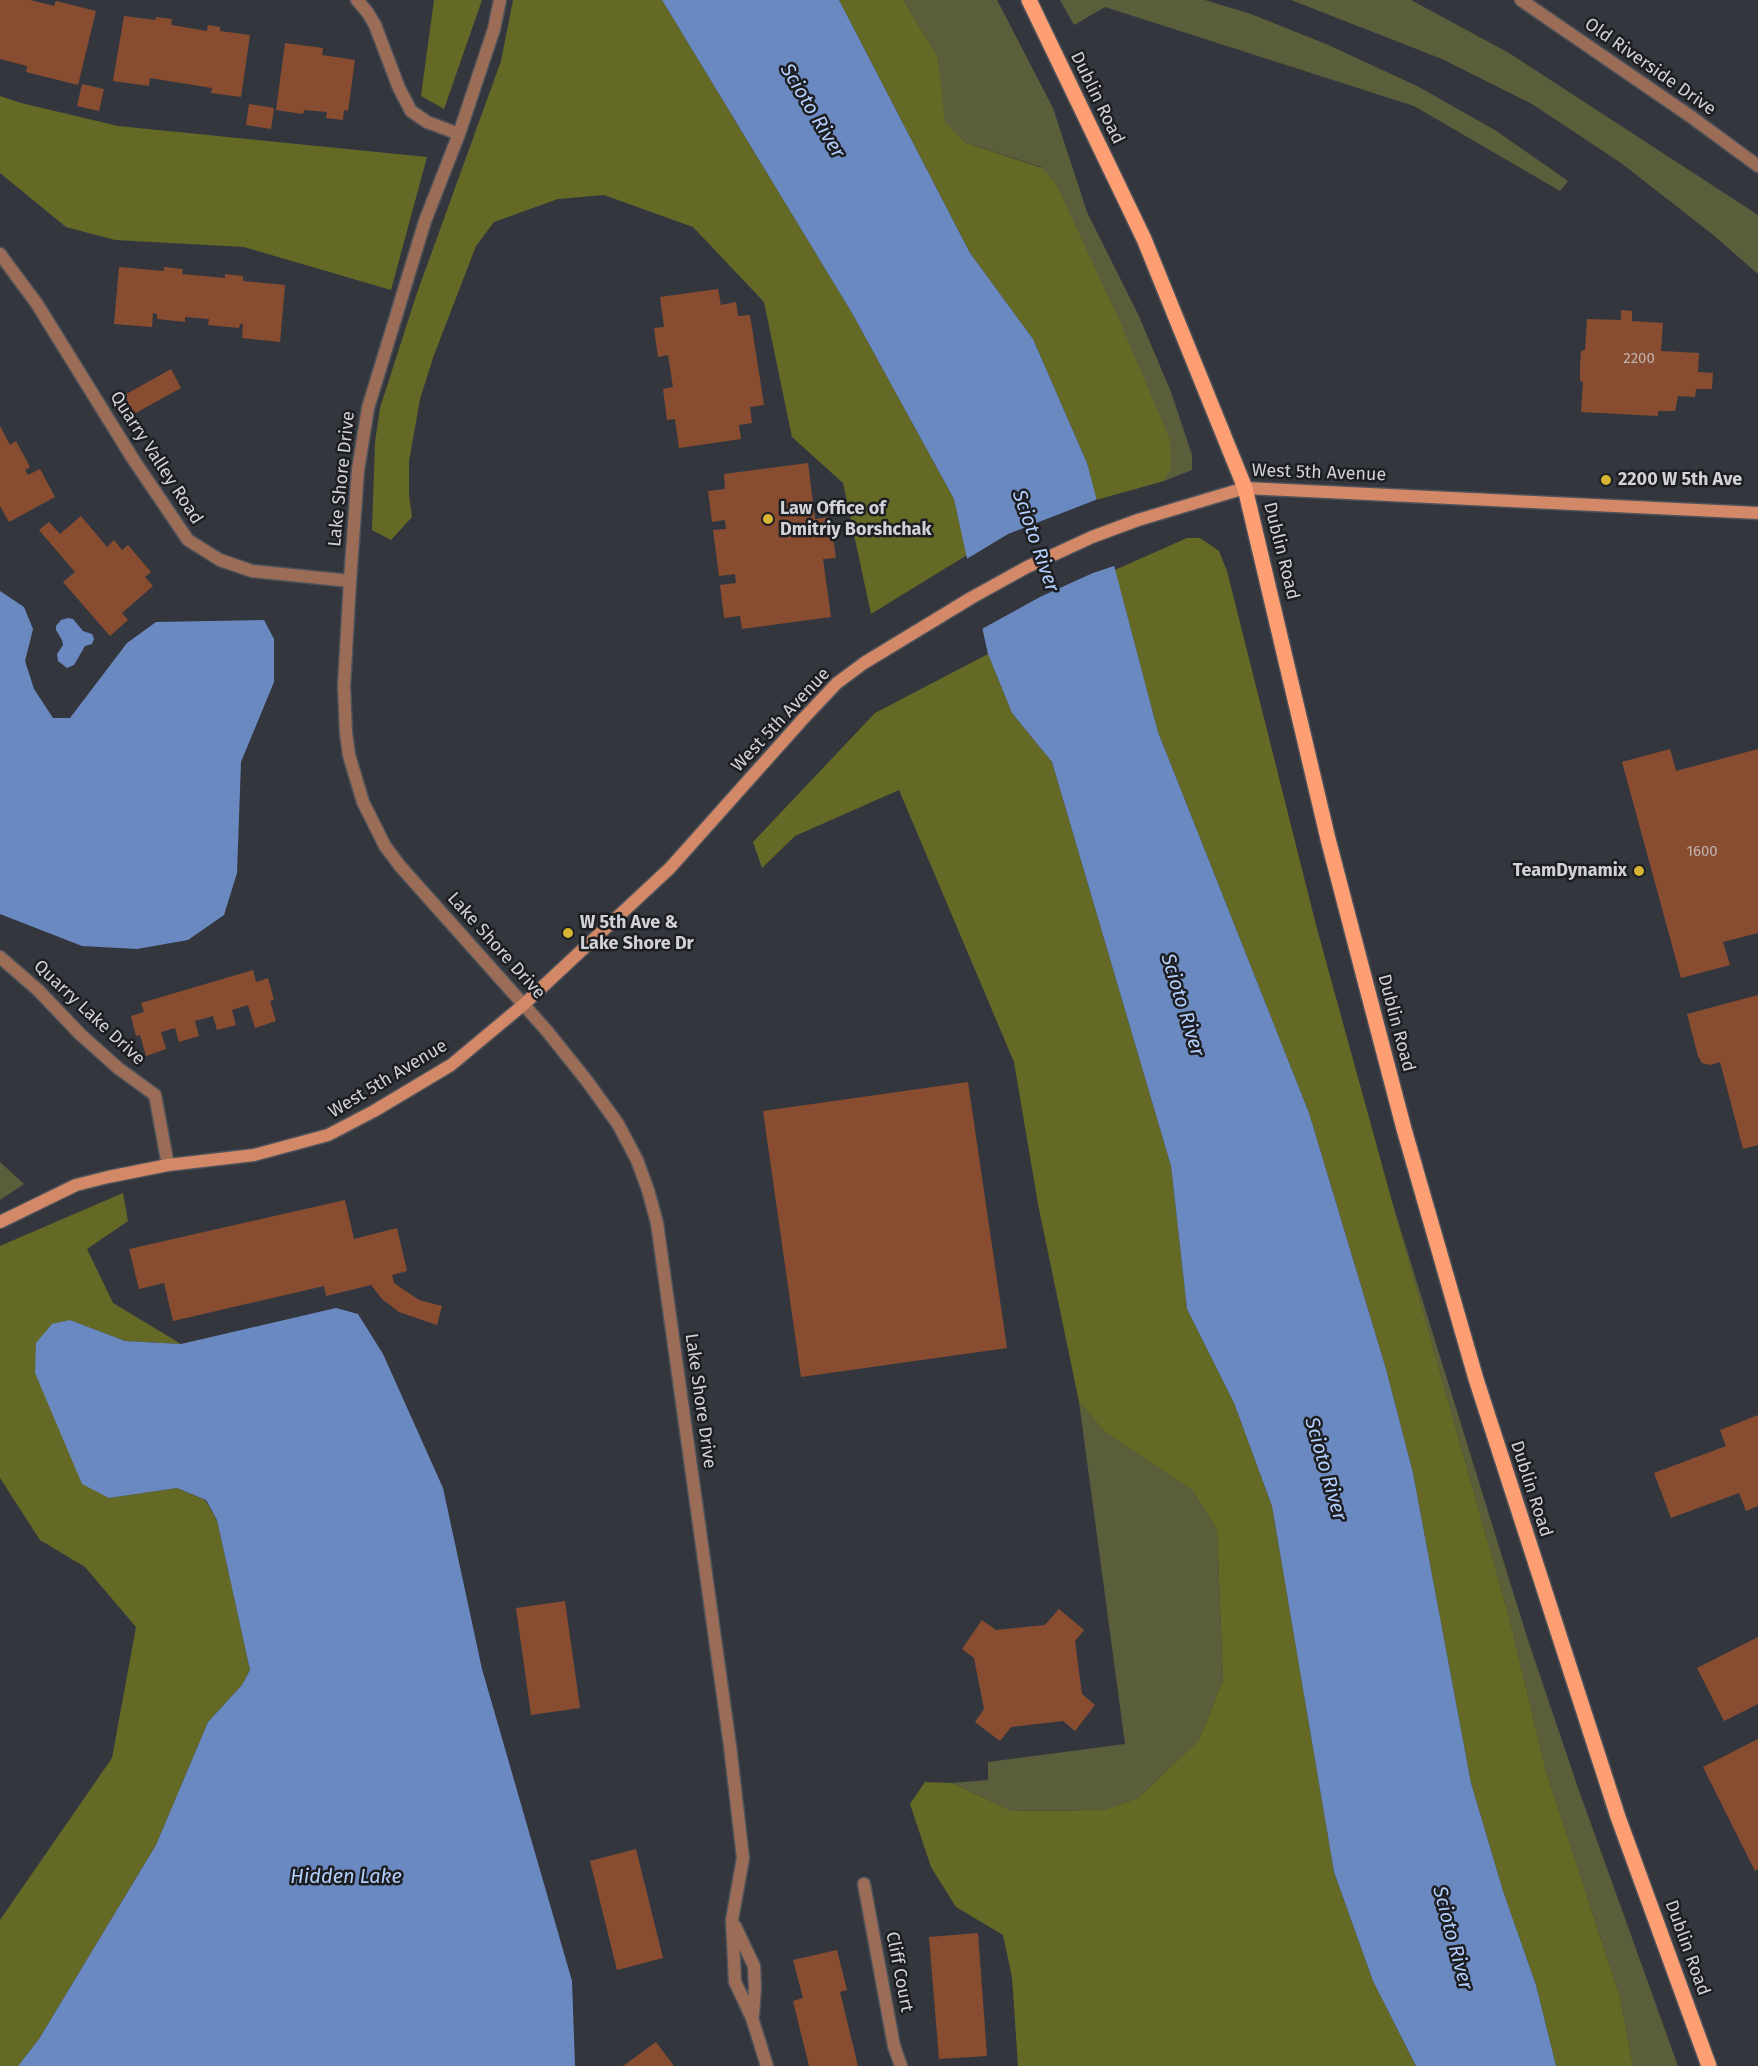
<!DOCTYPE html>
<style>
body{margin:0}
canvas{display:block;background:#34363e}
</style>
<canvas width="1758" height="2066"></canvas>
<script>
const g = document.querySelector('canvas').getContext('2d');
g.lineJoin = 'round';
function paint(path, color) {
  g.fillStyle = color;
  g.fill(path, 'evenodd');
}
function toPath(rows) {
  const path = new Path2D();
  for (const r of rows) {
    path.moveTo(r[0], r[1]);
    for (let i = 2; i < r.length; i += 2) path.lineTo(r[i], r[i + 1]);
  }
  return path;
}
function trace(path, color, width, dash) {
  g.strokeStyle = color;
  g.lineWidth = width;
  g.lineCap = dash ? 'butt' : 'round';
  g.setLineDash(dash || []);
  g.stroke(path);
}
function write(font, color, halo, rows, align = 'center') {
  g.font = font + ' "Fira Sans",sans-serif';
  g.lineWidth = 5;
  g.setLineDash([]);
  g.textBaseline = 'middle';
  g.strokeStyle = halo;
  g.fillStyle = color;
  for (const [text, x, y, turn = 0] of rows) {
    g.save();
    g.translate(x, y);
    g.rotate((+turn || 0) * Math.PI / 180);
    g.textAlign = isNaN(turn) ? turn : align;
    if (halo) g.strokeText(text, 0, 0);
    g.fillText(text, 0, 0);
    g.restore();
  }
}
paint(toPath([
 [903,0,997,0,1053,108,1087,212,1138,314,1171,392,1192,455,1192,470,1164,481,1171,467,1041,167,966,143,944,122,938,57],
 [1060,0,1205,0,1251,14,1326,44,1417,86,1495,130,1568,181,1560,191,1414,106,1105,7,1074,25],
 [1291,0,1411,0,1509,53,1758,215,1758,274,1712,234,1621,163,1532,104,1442,59],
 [0,1162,24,1184,0,1200],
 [1393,1205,1527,1637,1577,1785,1678,2066,1633,2066,1620,1997,1546,1771,1509,1617],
 [1079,1402,1105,1432,1193,1491,1217,1530,1223,1680,1199,1740,1138,1798,1105,1810,1012,1811,952,1783,988,1780,988,1762,1125,1744]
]), '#5a5e3a');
paint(toPath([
 [434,0,482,0,444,109,421,96],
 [513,0,662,0,852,313,954,499,967,555,871,614,843,483,792,437,764,302,693,227,604,195,558,199,494,222,476,246,434,355,420,399,409,461,409,495,412,517,391,540,372,530,375,442,380,408,417,293,501,61],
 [839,0,903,0,938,57,945,122,966,143,1042,168,1056,184,1121,324,1170,440,1171,468,1164,481,1096,500,1087,463,1033,339,970,253],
 [0,96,21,103,118,126,427,157,391,290,244,247,115,240,66,227,0,173],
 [1187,538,1200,538,1219,551,1227,571,1316,925,1393,1205,1509,1617,1546,1771,1620,1997,1633,2066,1556,2066,1536,1985,1503,1891,1471,1783,1413,1473,1386,1369,1309,1113,1158,732,1115,570],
 [988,654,1012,713,1052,762,1171,1166,1187,1309,1234,1403,1272,1506,1334,1872,1373,1981,1416,2066,1018,2066,1012,1977,1003,1935,956,1907,931,1867,910,1804,925,1782,952,1783,1012,1811,1104,1810,1138,1798,1199,1740,1223,1680,1217,1530,1193,1491,1105,1432,1079,1402,1038,1204,1014,1062,899,790,795,836,762,868,753,842,875,713],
 [123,1193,128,1221,87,1249,113,1303,181,1344,125,1341,70,1320,109,1498,177,1488,205,1500,217,1520,250,1670,242,1685,208,1722,156,1845,39,2039,18,2066,0,2066,0,1920,112,1758,136,1627,85,1567,40,1540,0,1478,0,1246]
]), '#646926');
paint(toPath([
 [662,0,839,0,970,253,1033,339,1087,463,1158,732,1309,1113,1386,1369,1413,1473,1471,1783,1503,1891,1536,1985,1556,2066,1416,2066,1373,1981,1334,1872,1272,1506,1234,1403,1187,1309,1171,1166,1052,762,1012,713,988,654,954,499,852,313],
 [0,591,24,607,33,629,25,661,34,689,53,718,70,718,127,643,156,622,264,620,274,639,274,682,241,762,237,873,224,915,188,940,137,949,82,946,0,914],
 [68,618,73,619,83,631,92,634,94,639,92,644,85,646,74,665,67,668,58,661,57,654,63,645,62,640,56,630,56,626,61,620],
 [336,1308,358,1314,383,1354,443,1488,482,1669,572,1981,575,2066,18,2066,39,2039,156,1845,208,1722,242,1685,250,1670,217,1520,206,1500,177,1488,109,1498,82,1484,35,1373,36,1343,52,1324,70,1320,125,1341,181,1344]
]), '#6a89c0');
paint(toPath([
 [1098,499,1117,565,1093,573,1040,597,980,630,965,560,1008,534]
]), '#34363e');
paint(toPath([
 [0,0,30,0,54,6,56,1,96,11,78,85,26,72,27,66,0,59],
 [124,16,155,20,156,17,172,19,171,25,207,31,208,25,220,27,220,31,250,35,241,97,211,93,212,88,150,78,149,86,113,81],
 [285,43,323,48,322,55,355,60,348,111,344,110,343,120,326,118,327,112,304,110,303,114,276,110],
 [82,84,104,89,99,111,77,106],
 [249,104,274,108,271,129,246,125],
 [119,267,164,271,164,267,183,269,182,274,225,278,225,274,243,276,243,281,285,285,280,342,242,338,243,324,240,324,239,328,208,325,209,319,185,317,185,322,157,319,157,314,153,313,152,327,114,324],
 [718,289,721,305,736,302,738,316,750,315,764,405,750,407,752,423,739,425,741,439,679,448,675,419,667,420,663,389,673,387,668,355,658,357,654,328,664,327,660,297],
 [1621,310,1632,311,1632,321,1663,323,1661,351,1699,353,1698,372,1713,373,1712,389,1696,389,1695,397,1678,396,1675,411,1658,411,1658,416,1581,412,1583,382,1580,381,1580,366,1581,351,1585,350,1587,319,1621,320],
 [171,369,181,388,132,415,121,397],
 [0,426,10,445,16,441,30,467,25,470,28,475,40,469,55,497,9,522,0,506],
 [808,463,815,519,830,517,836,558,823,559,831,617,742,629,740,616,724,618,720,585,736,583,735,574,719,576,713,530,726,529,725,520,712,522,708,491,725,489,724,474],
 [81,516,107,547,114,540,122,550,128,545,151,572,145,577,153,586,122,613,128,620,110,636,63,582,75,572,39,530,49,522,60,534],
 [1670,749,1676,771,1758,749,1758,933,1723,942,1730,965,1681,978,1622,762],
 [253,970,256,982,268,978,274,1000,270,1001,276,1021,255,1028,248,1005,232,1010,236,1025,217,1030,213,1016,195,1021,199,1036,179,1042,175,1028,161,1032,166,1049,146,1056,140,1035,136,1036,131,1016,144,1012,141,1003],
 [1758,995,1758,1145,1743,1149,1720,1062,1710,1065,1702,1063,1698,1056,1687,1014],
 [968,1082,1007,1348,801,1377,763,1111],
 [345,1200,354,1239,397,1228,407,1271,392,1275,394,1283,419,1300,442,1306,437,1325,399,1312,382,1299,371,1285,326,1296,324,1286,173,1321,164,1283,139,1289,129,1249],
 [1758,1415,1758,1506,1746,1511,1739,1493,1671,1518,1654,1473,1726,1446,1720,1430],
 [565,1601,580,1708,531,1715,516,1608],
 [1059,1609,1084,1630,1075,1641,1082,1694,1095,1705,1075,1731,1063,1721,1011,1727,1000,1741,975,1722,984,1709,974,1658,962,1649,982,1620,996,1630,1045,1625],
 [1758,1637,1758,1704,1724,1721,1697,1668],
 [1758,1739,1758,1869,1755,1871,1703,1767],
 [636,1849,663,1958,617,1970,590,1861],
 [978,1933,987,2056,939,2059,929,1937],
 [837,1950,847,1990,840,1992,858,2066,809,2066,793,2001,803,1998,793,1960],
 [656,2042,674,2066,623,2066]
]), '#884d31');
const minor = toPath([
 [357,0,368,13,375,25,399,88,411,111,427,122,459,134],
 [500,0,494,29,459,134,425,221,368,408,358,470,350,581,344,686,346,733,349,755,363,802,385,846,400,866,547,1031,587,1081,618,1124,637,1160,648,1190,657,1223,730,1746,743,1858,732,1920,735,1982,752,2018,767,2066],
 [1521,0,1690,116,1758,166],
 [0,254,37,304,133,459,188,540,220,560,252,571,350,581],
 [0,957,38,990,80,1034,118,1068,155,1095,168,1165],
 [864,1884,894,2046,901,2066],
 [735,1926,754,1966,755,1987,753,2015]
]);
const secondary = toPath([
 [0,1222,76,1185,108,1177,168,1165,254,1155,328,1135,374,1111,451,1065,523,1005,670,868,803,719,837,683,864,663,971,598,1027,567,1092,537,1138,520,1245,488,1758,513]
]);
const primary = toPath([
 [1029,0,1144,239,1245,488,1328,839,1368,992,1404,1129,1476,1379,1618,1817,1709,2066]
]);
trace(minor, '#50525a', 15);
trace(secondary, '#50525a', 15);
trace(primary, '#50525a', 18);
trace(minor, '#9b6d57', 12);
trace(secondary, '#d38967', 12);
trace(primary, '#fe9f73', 15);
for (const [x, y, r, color] of [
 [1606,480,6,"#d7b434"],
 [768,519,6,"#d7b434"],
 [1639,871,6,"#d7b434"],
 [568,933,6,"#d7b434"]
]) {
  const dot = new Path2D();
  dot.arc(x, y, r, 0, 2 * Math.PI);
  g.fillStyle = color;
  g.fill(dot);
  trace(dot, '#1d1e21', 2);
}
write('15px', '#bfb1ae', null, [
 ["2200",1639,359],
 ["1600",1702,852]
]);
write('18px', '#d1d2d7', '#1d1e21', [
 ["Old Riverside Drive",1650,67,35],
 ["Dublin Road",1097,98,64],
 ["Quarry Valley Road",156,458,57],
 ["West 5th Avenue",1319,473,2],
 ["Lake Shore Drive",342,479,-84],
 ["Dublin Road",1281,551,76],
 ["West 5th Avenue",781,720,-47],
 ["Lake Shore Drive",496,946,48],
 ["Quarry Lake Drive",89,1013,43],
 ["Dublin Road",1396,1023,75],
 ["West 5th Avenue",388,1079,-31],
 ["Lake Shore Drive",700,1401,82],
 ["Dublin Road",1531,1489,72],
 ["Dublin Road",1687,1948,70],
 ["Cliff Court",899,1972,79]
]);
write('bold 18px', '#d1d2d7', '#1d1e21', [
 ["2200 W 5th Ave",1618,480],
 ["Law Office of",780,509],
 ["Dmitriy Borshchak",780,530],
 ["TeamDynamix",1627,871,"right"],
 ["W 5th Ave &",580,923],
 ["Lake Shore Dr",580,944]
], 'left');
write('italic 20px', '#b3cffe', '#1d1e21', [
 ["Scioto River",812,111,59],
 ["Scioto River",1035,541,71],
 ["Scioto River",1182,1005,73],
 ["Scioto River",1325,1469,74],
 ["Hidden Lake",346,1877],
 ["Scioto River",1452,1938,75]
]);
</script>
